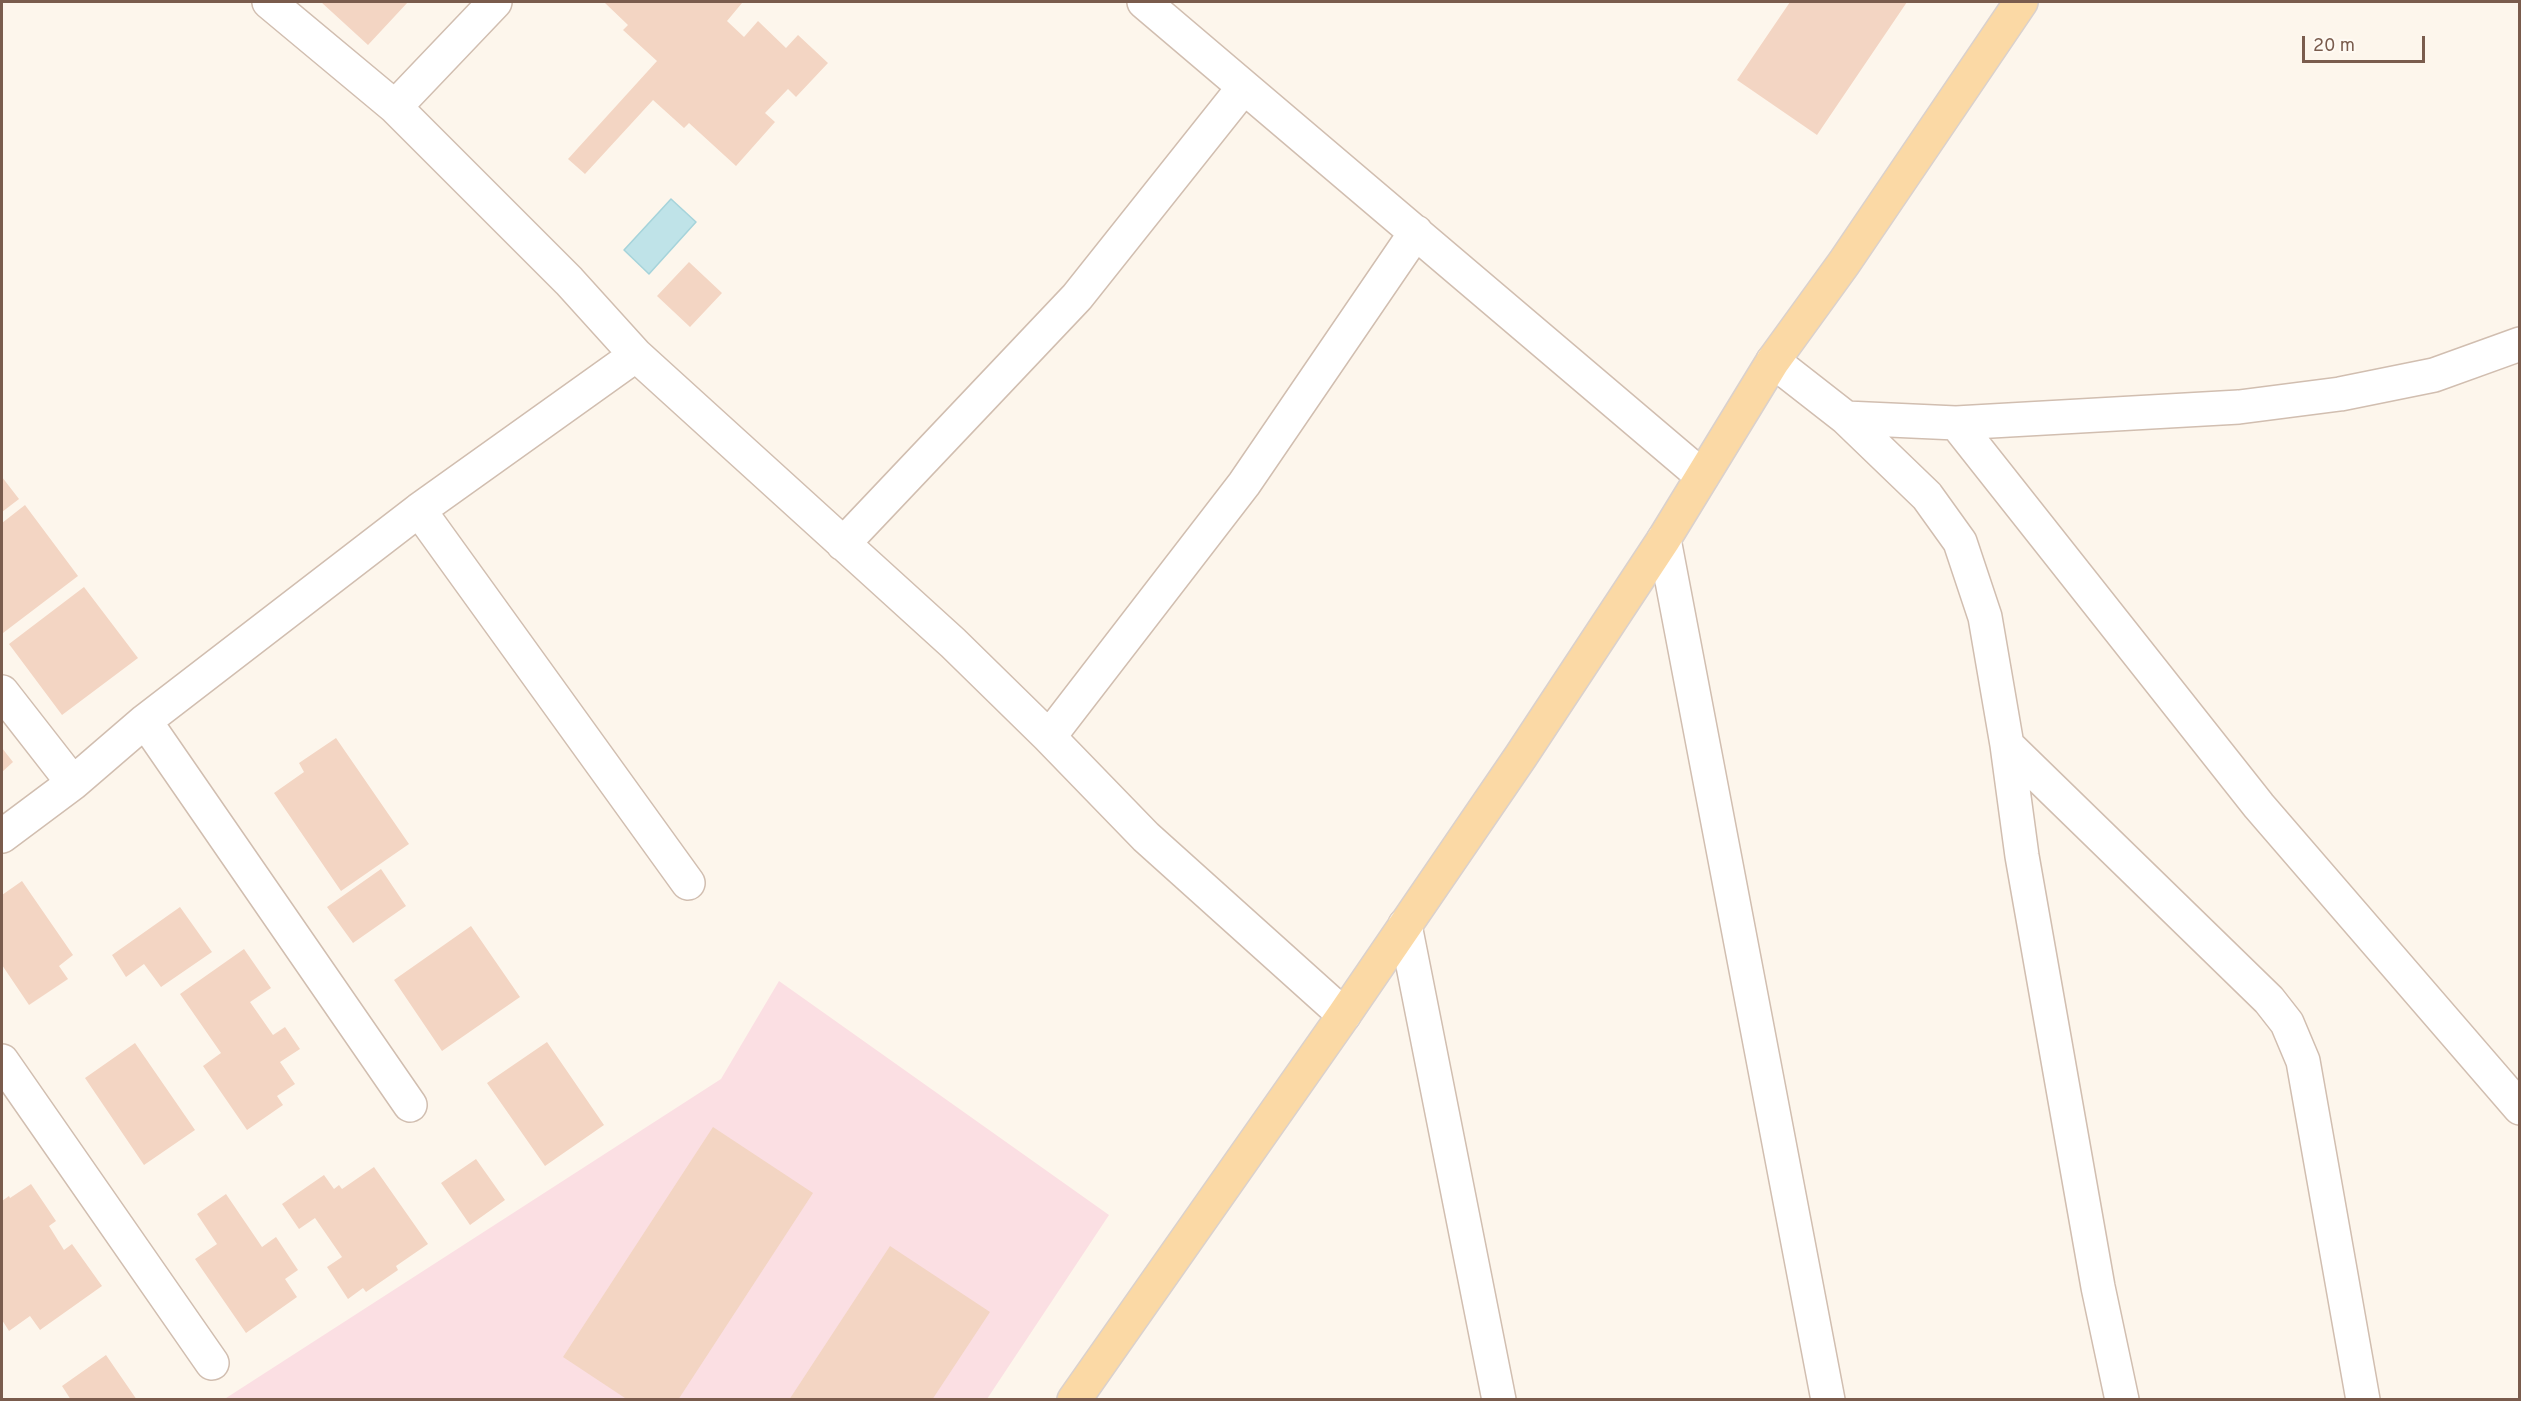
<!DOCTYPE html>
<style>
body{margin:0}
#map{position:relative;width:2521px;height:1401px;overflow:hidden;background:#fdf6ec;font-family:Overpass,sans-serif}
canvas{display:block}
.frame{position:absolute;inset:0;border:3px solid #7a5c4d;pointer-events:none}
.scale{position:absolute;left:2302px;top:36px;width:123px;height:27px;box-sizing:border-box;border:3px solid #7a5c4d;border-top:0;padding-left:8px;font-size:18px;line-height:21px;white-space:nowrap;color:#7a5c4d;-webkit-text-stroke:4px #fffaf3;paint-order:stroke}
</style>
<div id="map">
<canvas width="2521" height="1401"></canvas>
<div class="frame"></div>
<div class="scale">20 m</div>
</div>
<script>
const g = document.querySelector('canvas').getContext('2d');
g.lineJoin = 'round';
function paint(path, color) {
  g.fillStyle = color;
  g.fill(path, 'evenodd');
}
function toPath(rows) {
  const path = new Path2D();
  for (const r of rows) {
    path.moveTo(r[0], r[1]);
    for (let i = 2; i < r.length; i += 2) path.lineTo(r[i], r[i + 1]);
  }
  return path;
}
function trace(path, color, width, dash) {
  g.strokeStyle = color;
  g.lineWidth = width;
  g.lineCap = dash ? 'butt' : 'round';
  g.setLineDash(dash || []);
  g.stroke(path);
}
paint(toPath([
 [779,981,1109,1215,987,1399,223,1400,721,1079]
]), '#fbdfe3');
const water = toPath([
 [671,199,696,222,649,274,624,250,671,199]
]);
paint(water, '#bfe3e8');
trace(water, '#a5d3da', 1.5);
paint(toPath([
 [321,2,408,2,368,45],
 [606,2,741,2,742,3,727,21,744,37,758,21,786,48,798,35,828,63,796,97,788,89,765,113,775,122,736,166,689,123,684,128,653,100,585,174,568,159,657,61,623,30,628,25,605,3],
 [1790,2,1907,2,1817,135,1737,80],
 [689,262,722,293,690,327,657,296],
 [2,477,19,499,2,512],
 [25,505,78,576,3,633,2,630,2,523],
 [84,587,138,658,62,715,9,644],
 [336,738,409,844,341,891,274,793,304,772,299,763],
 [2,748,13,762,2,772],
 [381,869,406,906,353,943,327,907],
 [22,881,73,955,59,966,68,979,29,1005,2,965,2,895],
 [180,907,212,952,161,987,144,964,126,977,112,955],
 [471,926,520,997,442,1051,394,980],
 [244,949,271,988,250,1002,273,1035,285,1027,300,1049,280,1062,295,1084,277,1096,283,1105,247,1130,203,1066,221,1053,180,994],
 [547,1042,604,1125,545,1166,487,1083],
 [135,1043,195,1130,144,1165,85,1078],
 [713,1127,813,1193,678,1400,628,1400,563,1357],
 [476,1159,505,1200,470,1225,441,1183],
 [374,1167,428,1244,396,1266,398,1270,366,1292,363,1288,348,1299,327,1267,342,1257,315,1218,299,1229,282,1204,324,1175,334,1189,339,1185,342,1189],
 [31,1184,56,1221,49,1226,64,1250,72,1244,102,1286,40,1330,30,1316,9,1331,2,1320,2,1201,9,1196,10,1198],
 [226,1194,262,1247,276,1237,298,1270,285,1279,297,1297,246,1333,195,1259,217,1244,197,1214],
 [890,1246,990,1312,932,1400,789,1400],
 [106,1355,137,1400,71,1400,62,1386]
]), '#f3d5c3');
const minor = toPath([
 [269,2,395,107,569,281,636,355,953,643,1049,737,1146,837,1344,1015],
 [1144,2,1702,476],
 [395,107,495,2],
 [1773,361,1846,418,1927,496,1960,542,1985,617,2007,745,2022,856,2098,1287,2122,1400],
 [1846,418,1956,423,2239,407,2340,394,2434,375,2520,344],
 [1956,423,2259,806,2520,1108],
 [419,510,688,883],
 [1664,539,1828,1400],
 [843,544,1077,297,1244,87],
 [2,692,73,783],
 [145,721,410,1105],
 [1049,737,1244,484,1416,232],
 [2007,745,2269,1000,2287,1023,2303,1061,2363,1400],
 [2,836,73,783,145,721,419,510,636,355],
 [1405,925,1499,1400],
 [2,1061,212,1363]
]);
const major = toPath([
 [1074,1400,1344,1015,1521,756,1664,539,1773,361,1844,263,2021,2]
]);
trace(minor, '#d1beb0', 36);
trace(major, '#dad1cd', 36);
trace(minor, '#fff', 33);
trace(major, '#fbd9a5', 33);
</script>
